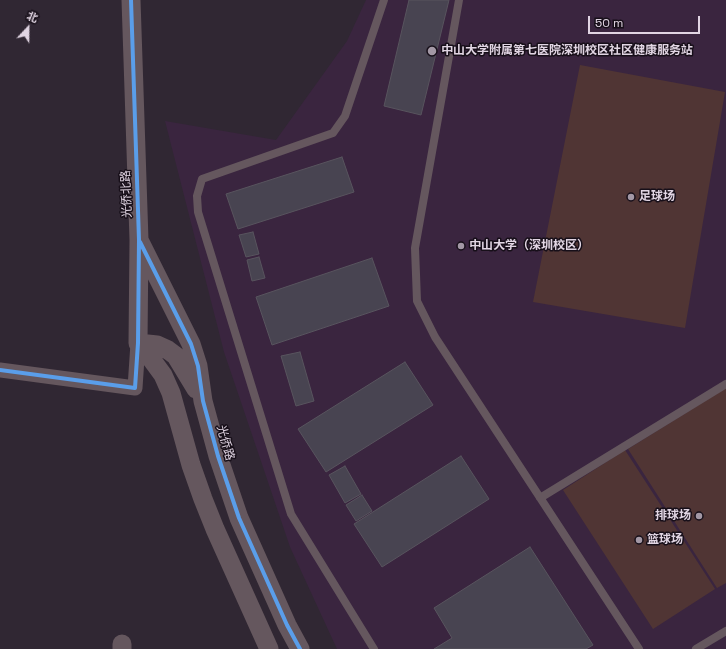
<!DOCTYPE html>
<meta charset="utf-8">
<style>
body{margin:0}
#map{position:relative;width:726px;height:649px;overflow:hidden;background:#302733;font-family:"Space Grotesk","Noto Sans SC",sans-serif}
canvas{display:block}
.north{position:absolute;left:8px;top:8px;width:40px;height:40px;-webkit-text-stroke:3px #170f19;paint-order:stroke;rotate:22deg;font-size:11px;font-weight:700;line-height:16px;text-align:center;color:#e1d5e3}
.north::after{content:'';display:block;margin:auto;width:14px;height:18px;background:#e1d5e3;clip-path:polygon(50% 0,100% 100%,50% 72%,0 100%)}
.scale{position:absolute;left:588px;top:16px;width:112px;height:18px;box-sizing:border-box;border:2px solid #e1d5e3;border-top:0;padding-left:5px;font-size:12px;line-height:14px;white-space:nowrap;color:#e1d5e3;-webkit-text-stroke:3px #170f19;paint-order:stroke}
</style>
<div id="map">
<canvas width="726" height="649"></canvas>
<div class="north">北</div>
<div class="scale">50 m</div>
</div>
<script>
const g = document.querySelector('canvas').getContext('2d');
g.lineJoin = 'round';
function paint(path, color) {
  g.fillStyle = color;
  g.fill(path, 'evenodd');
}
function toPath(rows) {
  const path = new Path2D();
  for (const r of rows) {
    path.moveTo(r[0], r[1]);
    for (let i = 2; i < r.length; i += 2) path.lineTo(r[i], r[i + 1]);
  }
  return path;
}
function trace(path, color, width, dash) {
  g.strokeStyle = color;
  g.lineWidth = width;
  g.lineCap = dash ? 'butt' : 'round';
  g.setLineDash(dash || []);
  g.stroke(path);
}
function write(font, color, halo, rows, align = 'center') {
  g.font = font + ' "Space Grotesk","Noto Sans SC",sans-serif';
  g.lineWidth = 3;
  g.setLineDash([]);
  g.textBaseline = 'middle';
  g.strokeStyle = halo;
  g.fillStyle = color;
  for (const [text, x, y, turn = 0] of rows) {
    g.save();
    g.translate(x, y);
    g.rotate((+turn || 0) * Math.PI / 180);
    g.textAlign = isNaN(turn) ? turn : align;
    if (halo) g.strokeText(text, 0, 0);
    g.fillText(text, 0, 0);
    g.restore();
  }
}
paint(toPath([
 [366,0,726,0,726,649,337,649,290,547,224,352,165,121,276,140,347,41]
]), '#3a253f');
paint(toPath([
 [580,65,725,92,685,328,533,302],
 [726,388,726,583,717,588,628,449],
 [625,450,715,589,653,629,563,490]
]), '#503534');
const building = toPath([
 [409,0,449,0,421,115,384,106,409,0],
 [342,157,354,192,238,229,226,194,342,157],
 [253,232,259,254,246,257,239,235,253,232],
 [259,257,265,278,252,281,247,260,259,257],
 [372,258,389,306,272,345,256,297,372,258],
 [300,352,314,401,296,406,281,356,300,352],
 [405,362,433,405,326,472,298,429,405,362],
 [461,456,489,499,382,567,354,524,461,456],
 [345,466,361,494,345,503,329,475,345,466],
 [362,495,372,511,356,521,346,505,362,495],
 [530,547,593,645,586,649,434,649,452,638,434,608,530,547]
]);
paint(building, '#484451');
trace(building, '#58545e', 1);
trace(toPath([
 [459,0,415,248,417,301,435,337,639,649],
 [540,498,726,384],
 [374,649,299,527,291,514,198,212,197,196,202,179,333,133,345,116,384,0],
 [696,649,726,631]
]), '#65575e', 8);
trace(toPath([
 [0,370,135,388,138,343]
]), '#65575e', 15);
trace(toPath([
 [131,0,139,240,138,343],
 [139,240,191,344,198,366,203,401,218,456,239,518,287,625,300,649],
 [138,343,152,360,163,375,171,393,191,465,203,499,215,529,269,649],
 [138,343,157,345,168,350,176,356,196,389],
 [122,649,122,644]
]), '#65575e', 19);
trace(toPath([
 [140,242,191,344,198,366,203,401,218,456,239,518,287,625,300,649],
 [0,370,135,388,138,343,139,240,131,0]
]), '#5a9eea', 4);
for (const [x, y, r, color] of [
 [432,51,5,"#a398a5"],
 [631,197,4,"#a398a5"],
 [461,246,4,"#a398a5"],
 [699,516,4,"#a398a5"],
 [639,540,4,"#a398a5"]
]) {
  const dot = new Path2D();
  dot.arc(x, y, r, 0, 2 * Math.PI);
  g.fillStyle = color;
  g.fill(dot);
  trace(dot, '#170f19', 1.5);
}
write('bold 12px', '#e1d5e3', '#170f19', [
 ["中山大学附属第七医院深圳校区社区健康服务站",441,51],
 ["足球场",639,197],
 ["中山大学（深圳校区）",469,246],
 ["排球场",691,516,"right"],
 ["篮球场",647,540]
], 'left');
write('12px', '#e1d5e3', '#170f19', [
 ["光侨北路",127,194,-92],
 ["光侨路",225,443,74]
]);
</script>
